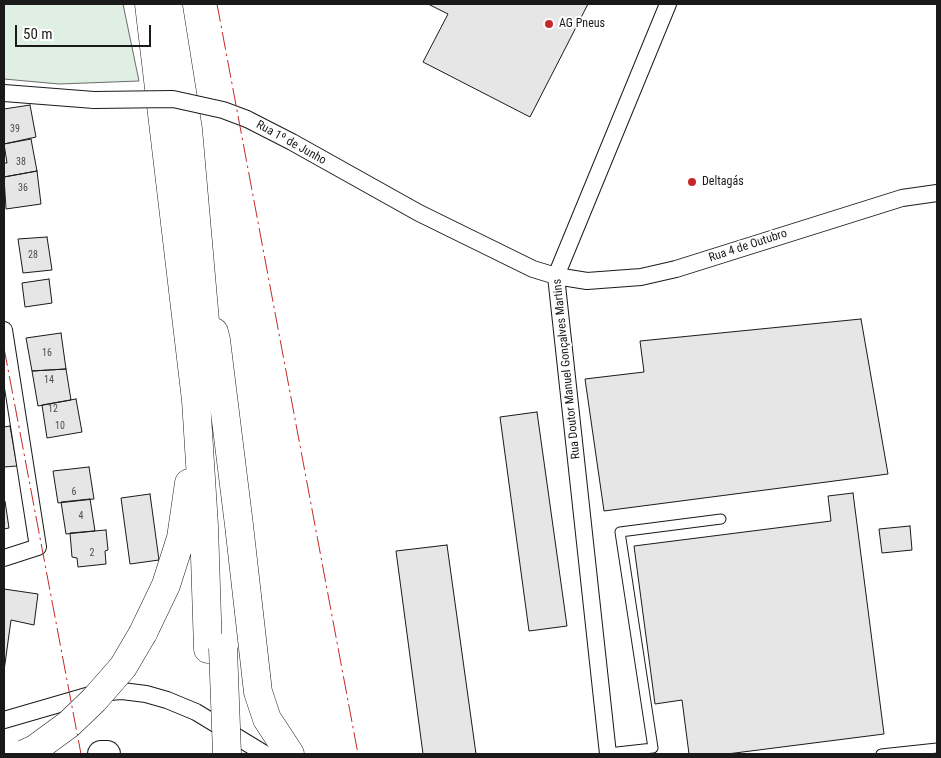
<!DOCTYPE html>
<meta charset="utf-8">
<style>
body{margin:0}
#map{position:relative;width:941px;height:758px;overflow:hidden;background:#fff;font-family:"Roboto Condensed",sans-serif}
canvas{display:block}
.frame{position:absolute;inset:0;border:5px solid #1a1a1a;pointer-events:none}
.scale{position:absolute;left:15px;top:25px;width:136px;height:22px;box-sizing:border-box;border:2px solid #1a1a1a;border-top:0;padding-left:6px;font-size:15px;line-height:18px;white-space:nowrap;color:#1a1a1a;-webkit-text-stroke:4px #fff;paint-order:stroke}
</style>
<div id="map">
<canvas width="941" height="758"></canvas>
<div class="frame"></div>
<div class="scale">50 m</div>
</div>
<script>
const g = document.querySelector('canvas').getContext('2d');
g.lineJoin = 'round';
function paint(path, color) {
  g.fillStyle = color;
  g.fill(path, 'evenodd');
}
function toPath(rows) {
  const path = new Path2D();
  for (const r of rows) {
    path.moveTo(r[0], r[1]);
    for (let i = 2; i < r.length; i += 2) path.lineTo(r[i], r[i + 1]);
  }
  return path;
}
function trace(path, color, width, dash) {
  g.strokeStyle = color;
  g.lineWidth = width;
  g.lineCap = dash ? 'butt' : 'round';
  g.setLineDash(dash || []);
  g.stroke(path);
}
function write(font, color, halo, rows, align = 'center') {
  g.font = font + ' "Roboto Condensed",sans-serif';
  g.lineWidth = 4;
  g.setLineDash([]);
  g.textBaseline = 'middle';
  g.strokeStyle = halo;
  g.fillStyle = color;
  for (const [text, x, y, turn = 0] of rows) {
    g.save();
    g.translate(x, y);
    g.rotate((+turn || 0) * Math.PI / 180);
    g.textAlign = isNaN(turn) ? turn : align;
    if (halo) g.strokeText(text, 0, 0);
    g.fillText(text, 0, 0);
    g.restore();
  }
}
const green = toPath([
 [4,4,123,4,139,81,59,84,4,79,4,4]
]);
paint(green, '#e0efe3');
trace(green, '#6a6a6a', 1);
const building = toPath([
 [428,4,588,4,530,117,423,62,448,14,428,4],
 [30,105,36,137,4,144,4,109,30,105],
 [31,139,37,171,4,177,4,163,7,163,4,144,31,139],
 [37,171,41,204,6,209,4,177,37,171],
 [47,237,52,270,23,273,18,239,47,237],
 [49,279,52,303,25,307,22,283,49,279],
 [861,319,888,474,604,511,585,379,644,372,640,341,861,319],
 [61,333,66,369,32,371,26,338,61,333],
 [66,369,71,400,38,406,32,371,66,369],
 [76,399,82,432,47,438,42,405,76,399],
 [537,412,567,626,529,631,500,417,537,412],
 [10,426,17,466,4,467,4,427,10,426],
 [89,467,94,499,58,503,53,471,89,467],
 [853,493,884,734,727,754,689,754,682,700,655,704,634,546,831,521,828,496,853,493],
 [150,494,159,560,130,564,121,498,150,494],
 [90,499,95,531,66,534,61,502,90,499],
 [4,501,5,501,9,528,4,529,4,501],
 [910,526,912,550,882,553,879,529,910,526],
 [106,530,108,550,105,551,106,564,78,567,77,558,72,557,70,533,106,530],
 [447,545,476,754,423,754,396,551,447,545],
 [4,589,38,594,34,625,11,620,4,671,4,589]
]);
paint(building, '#e6e6e6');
trace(building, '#1a1a1a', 1);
const service = toPath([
 [608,753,653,748,620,532,721,519],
 [881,754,937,748]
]);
const minor = toPath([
 [4,93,94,100],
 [247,119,292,142,419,213,533,269,556,276,587,281,641,277,676,269,902,198,937,193],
 [4,330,38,547,4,558],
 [4,720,97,693,122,691,146,694,167,700,196,712,265,754],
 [608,754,556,276,668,4]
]);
const primary = toPath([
 [101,754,107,754]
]);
const trunk = toPath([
 [149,4,196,400,204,526,208,649],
 [168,4,188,129,208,355],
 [214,332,216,340,239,525,258,692,267,719,290,754],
 [143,633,166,585,181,538,189,483]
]);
trace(service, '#1a1a1a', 11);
trace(minor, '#1a1a1a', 18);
trace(primary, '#1a1a1a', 28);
trace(trunk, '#1a1a1a', 29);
trace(service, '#fff', 9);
trace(minor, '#fff', 16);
trace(primary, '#fff', 26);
trace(trunk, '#fff', 28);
const minorBridge = toPath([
 [94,100,173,99,223,110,247,119]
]);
const trunkBridge = toPath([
 [223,648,227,754],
 [24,754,35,749,69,724,94,700,123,667,143,633]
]);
trace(minorBridge, '#1a1a1a', 18, []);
trace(trunkBridge, '#1a1a1a', 29, []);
trace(minorBridge, '#fff', 16);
trace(trunkBridge, '#fff', 28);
trace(toPath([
 [217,4,358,754],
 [4,348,81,754]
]), '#c62828', 1, [18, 4, 2.5, 4]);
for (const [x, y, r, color] of [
 [549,24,5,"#c62828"],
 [692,182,5,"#c62828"]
]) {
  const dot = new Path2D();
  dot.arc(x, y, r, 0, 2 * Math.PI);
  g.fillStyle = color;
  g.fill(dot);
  trace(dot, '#fff', 2);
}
write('10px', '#4d4d4d', null, [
 ["39",15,129],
 ["38",21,162],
 ["36",23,188],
 ["28",33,255],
 ["16",47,353],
 ["14",49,380],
 ["12",53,409],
 ["10",60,426],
 ["6",74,492],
 ["4",81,516],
 ["2",92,553]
]);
write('12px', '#1a1a1a', '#fff', [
 ["AG Pneus",559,24],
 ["Deltagás",702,182]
], 'left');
write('12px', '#1a1a1a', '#fff', [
 ["Rua 1º de Junho",291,143,29],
 ["Rua 4 de Outubro",748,246,-18],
 ["Rua Doutor Manuel Gonçalves Martins",567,369,-96]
]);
</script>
